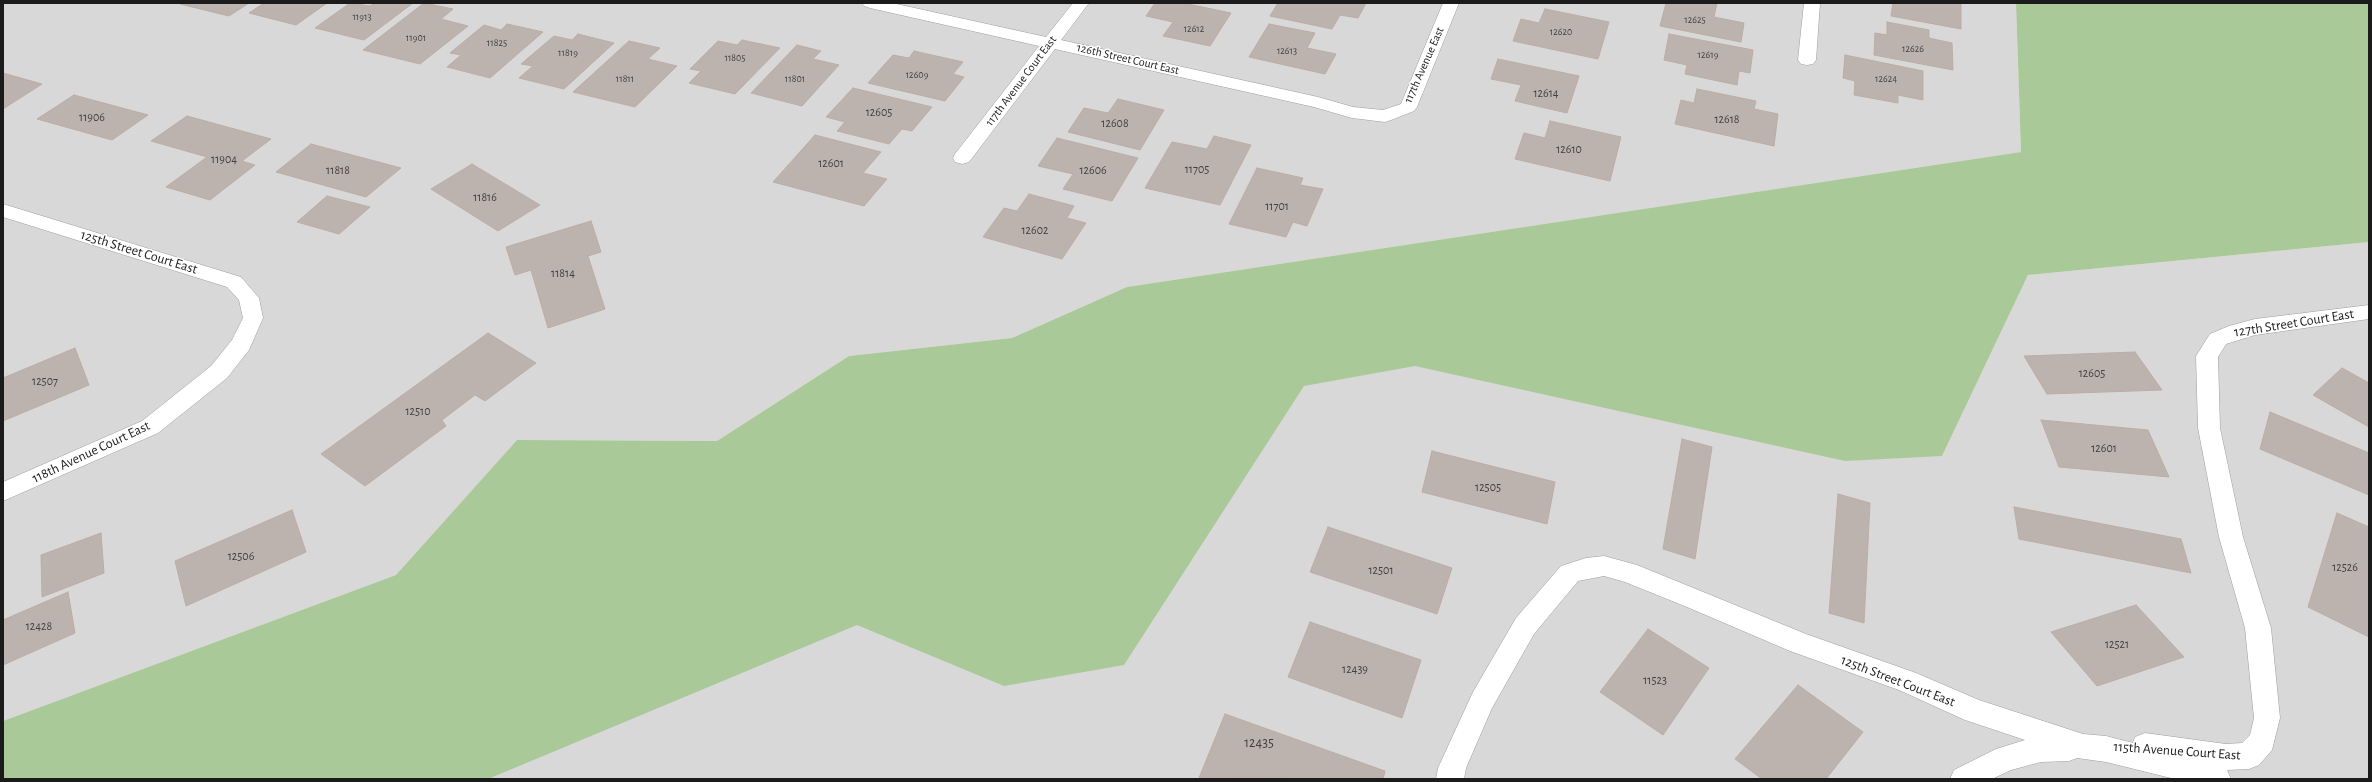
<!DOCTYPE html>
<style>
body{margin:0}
#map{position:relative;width:2372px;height:782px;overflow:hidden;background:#ece7e1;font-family:"Alegreya Sans",sans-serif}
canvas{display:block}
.frame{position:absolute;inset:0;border:4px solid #1b1b1b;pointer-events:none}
</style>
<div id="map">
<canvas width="2372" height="782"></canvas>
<div class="frame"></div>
</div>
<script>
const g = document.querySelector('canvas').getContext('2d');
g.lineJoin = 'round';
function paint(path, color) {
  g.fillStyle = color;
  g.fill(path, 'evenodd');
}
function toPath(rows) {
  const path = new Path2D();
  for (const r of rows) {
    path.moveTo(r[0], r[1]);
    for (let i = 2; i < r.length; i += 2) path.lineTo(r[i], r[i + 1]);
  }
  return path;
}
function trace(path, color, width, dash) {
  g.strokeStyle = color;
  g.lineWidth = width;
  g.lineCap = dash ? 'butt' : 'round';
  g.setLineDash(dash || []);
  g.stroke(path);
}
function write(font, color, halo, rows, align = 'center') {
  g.font = font + ' "Alegreya Sans",sans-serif';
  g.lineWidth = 3;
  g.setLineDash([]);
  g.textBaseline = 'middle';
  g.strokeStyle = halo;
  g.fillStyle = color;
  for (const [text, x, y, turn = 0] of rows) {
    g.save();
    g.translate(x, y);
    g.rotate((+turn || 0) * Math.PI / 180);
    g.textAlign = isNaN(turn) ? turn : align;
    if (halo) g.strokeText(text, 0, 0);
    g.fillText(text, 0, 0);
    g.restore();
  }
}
paint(toPath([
 [3,3,2016,3,2021,152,1127,287,1012,338,849,356,717,441,517,440,396,575,3,721],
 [2369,242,2369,779,422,779,1312,319,1942,456,2028,275]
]), '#d9d8d8');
paint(toPath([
 [2016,3,2369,3,2369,242,2028,275,1942,456,1845,461,1415,366,1304,386,1124,665,1004,686,857,625,488,779,3,779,3,721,396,575,517,440,717,441,849,356,1012,338,1127,287,2021,152]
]), '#aac998');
const building = toPath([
 [249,3,229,16,180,4,181,3,249,3],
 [264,3,327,3,296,25,249,13,264,3],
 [350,3,370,6,375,3,413,3,364,40,315,28,350,3],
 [424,3,453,9,441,19,468,26,420,64,363,50,424,3],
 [1155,3,1183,3,1231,13,1210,46,1163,36,1173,22,1146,16,1155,3],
 [1278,3,1366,3,1358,18,1340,15,1332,29,1270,16,1278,3],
 [1666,3,1717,3,1714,17,1744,23,1741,42,1660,26,1666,3],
 [1893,3,1961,3,1961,29,1891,16,1893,3],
 [1545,9,1609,22,1598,59,1513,41,1521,19,1539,23,1545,9],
 [1887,22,1929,30,1929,38,1952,43,1953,70,1874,55,1875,33,1887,35,1887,22],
 [507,24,543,32,490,78,447,67,461,55,450,53,484,25,501,30,507,24],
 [1269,24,1315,33,1307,48,1336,54,1325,74,1249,57,1269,24],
 [578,34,614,43,564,89,519,78,533,66,521,64,554,36,572,40,578,34],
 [1669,34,1753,50,1750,73,1739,71,1737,85,1685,74,1687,65,1664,60,1669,34],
 [742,40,780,48,735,94,689,83,701,71,690,69,718,41,737,45,742,40],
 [629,41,660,48,648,59,677,66,635,107,573,92,629,41],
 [797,45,821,51,813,59,839,65,802,106,751,93,797,45],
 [914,51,963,62,953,74,964,77,945,101,868,83,893,55,909,58,914,51],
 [1845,55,1923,71,1923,100,1898,95,1898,103,1854,95,1855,81,1843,78,1845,55],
 [1498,59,1579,76,1567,113,1515,101,1521,85,1491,79,1498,59],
 [3,73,42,84,3,109,3,73],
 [853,88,932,107,912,131,902,129,889,144,837,131,845,122,826,117,853,88],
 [1697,89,1756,101,1754,109,1778,114,1774,146,1675,124,1681,100,1694,103,1697,89],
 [74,95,148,115,112,140,37,119,74,95],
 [1118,99,1164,110,1140,150,1068,132,1084,108,1108,113,1118,99],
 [187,116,271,139,242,161,255,165,210,200,166,187,207,157,151,141,187,116],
 [1550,121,1621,137,1610,181,1515,159,1524,133,1545,138,1550,121],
 [815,135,881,152,863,173,887,179,864,206,773,182,815,135],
 [1214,136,1251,145,1220,205,1145,188,1172,142,1207,149,1214,136],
 [1057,138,1138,158,1112,201,1063,189,1073,174,1038,166,1057,138],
 [311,144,401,168,366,197,276,172,311,144],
 [472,164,540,205,498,231,431,189,472,164],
 [1257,168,1303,178,1300,185,1323,189,1307,226,1293,222,1286,237,1229,224,1257,168],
 [1029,194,1074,206,1067,218,1086,223,1062,259,983,237,1004,208,1017,211,1029,194],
 [327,196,370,207,339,234,297,222,327,196],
 [591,221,601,252,588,256,605,309,548,328,531,270,515,275,506,247,591,221],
 [488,333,536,363,485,401,475,395,442,420,446,426,365,486,321,454,488,333],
 [75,348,89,385,3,421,3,378,75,348],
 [2135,352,2162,390,2047,394,2024,356,2135,352],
 [2342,368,2369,383,2369,427,2313,395,2342,368],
 [2270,412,2369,453,2369,495,2260,449,2270,412],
 [2041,420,2148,430,2169,477,2059,467,2041,420],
 [1682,439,1712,447,1695,559,1663,549,1682,439],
 [1432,451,1555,482,1547,524,1422,492,1432,451],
 [1838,494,1870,503,1864,623,1829,613,1838,494],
 [2014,507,2181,539,2191,573,2019,539,2014,507],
 [292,510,306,552,186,606,175,561,292,510],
 [2337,513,2369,527,2369,637,2308,607,2337,513],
 [1328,527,1452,568,1437,614,1310,572,1328,527],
 [101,533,104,573,42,597,41,555,101,533],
 [68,592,75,633,3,665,3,620,68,592],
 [2136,605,2184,657,2097,686,2051,632,2136,605],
 [1310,622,1421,660,1402,718,1288,677,1310,622],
 [1648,629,1709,668,1663,735,1600,692,1648,629],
 [1798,685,1863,732,1826,779,1762,779,1735,759,1798,685],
 [1225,714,1385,771,1383,779,1199,778,1225,714]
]);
paint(building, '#bcb3ae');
trace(building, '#bdada4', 1);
const street = toPath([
 [862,3,892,3,1046,37,1073,3,1089,3,1061,40,1318,97,1353,107,1383,110,1401,104,1443,3,1459,3,1417,107,1414,111,1391,120,1385,122,1352,118,1314,107,1055,49,969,162,962,164,955,162,953,158,955,154,1039,46,870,8,864,6,862,3],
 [1804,3,1820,3,1816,60,1813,64,1807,65,1801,64,1798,60,1804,3],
 [3,204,241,277,259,298,263,318,249,350,227,378,158,433,3,501,3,482,142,421,211,366,232,340,243,318,239,300,227,287,3,217,3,204],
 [2369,305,2369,319,2255,335,2226,344,2218,357,2220,428,2243,537,2271,628,2280,718,2272,750,2259,765,2249,769,2227,770,2231,779,2175,779,2106,762,2077,758,2069,761,2041,762,2011,770,1992,779,1950,779,1954,770,1996,749,2025,740,1965,720,1899,690,1790,651,1687,607,1625,582,1604,576,1578,581,1534,634,1492,708,1466,768,1464,779,1436,779,1438,768,1473,692,1516,618,1561,566,1586,558,1604,556,1637,565,1806,634,1916,673,1979,700,2083,734,2106,736,2133,743,2135,737,2145,733,2226,744,2242,743,2250,735,2254,718,2245,628,2219,537,2198,428,2196,356,2210,334,2229,326,2255,319,2369,305]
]);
trace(street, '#9f9f9f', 1);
paint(street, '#fff');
write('10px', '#434140', null, [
 ["11913",362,17],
 ["12625",1695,20],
 ["12612",1194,29],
 ["12620",1561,32],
 ["11901",416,38],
 ["11825",497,43],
 ["12626",1913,49],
 ["12613",1287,51],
 ["11819",568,53],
 ["12619",1708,55],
 ["11805",735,58],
 ["12609",917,75],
 ["11811",625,79],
 ["11801",795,79],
 ["12624",1886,79]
]);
write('12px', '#1b1b1b', '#fff', [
 ["126th Street Court East",1128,59,13],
 ["117th Avenue East",1424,65,-66],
 ["117th Avenue Court East",1021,81,-53]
]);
write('12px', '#434140', null, [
 ["12614",1546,93],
 ["12605",879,112],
 ["11906",92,117],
 ["12618",1727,119],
 ["12608",1115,123],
 ["12610",1569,149],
 ["11904",224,159],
 ["12601",831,163],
 ["11705",1197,169],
 ["11818",338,170],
 ["12606",1093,170],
 ["11816",485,197],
 ["11701",1277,206],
 ["12602",1035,230],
 ["11814",563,273],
 ["12605",2092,373],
 ["12507",45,381],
 ["12510",418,411],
 ["12601",2104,448],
 ["12505",1488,487],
 ["12506",241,556],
 ["12526",2345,567],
 ["12501",1381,570],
 ["12428",39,626],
 ["12521",2117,644],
 ["12439",1355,669],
 ["11523",1655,680]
]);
write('14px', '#1b1b1b', '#fff', [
 ["125th Street Court East",139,252,17],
 ["127th Street Court East",2294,323,-9],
 ["118th Avenue Court East",91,452,-25],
 ["125th Street Court East",1898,681,21],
 ["115th Avenue Court East",2177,751,4]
]);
write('14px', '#434140', null, [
 ["12435",1259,743]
]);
</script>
